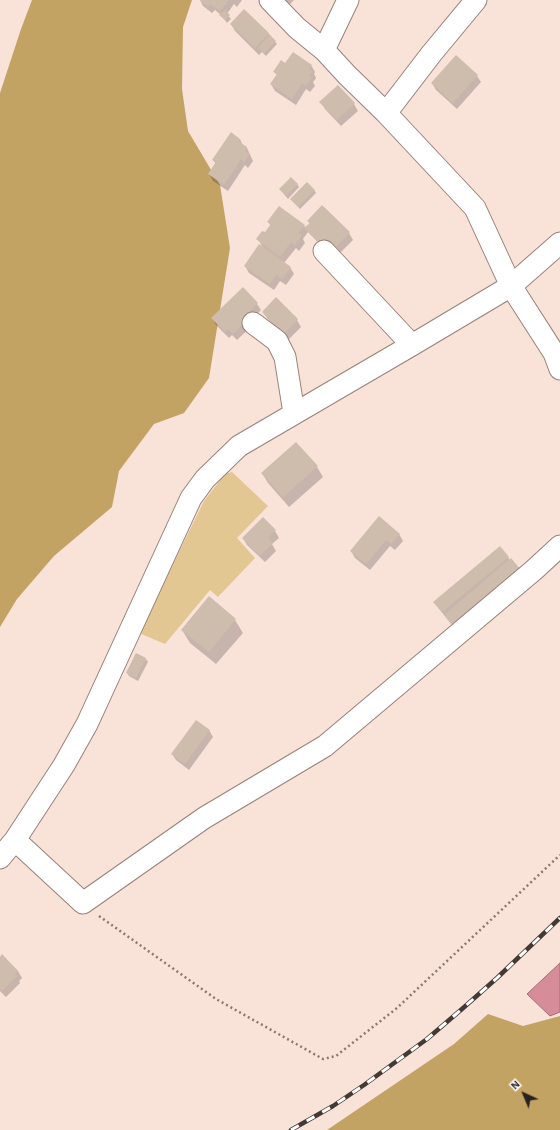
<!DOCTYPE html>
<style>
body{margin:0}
#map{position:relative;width:560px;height:1130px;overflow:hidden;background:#f9e2d8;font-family:"Alegreya Sans",sans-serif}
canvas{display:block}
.north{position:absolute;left:504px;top:1074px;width:40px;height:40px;-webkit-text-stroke:3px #fff;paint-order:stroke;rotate:316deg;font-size:11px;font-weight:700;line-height:16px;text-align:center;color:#2a221e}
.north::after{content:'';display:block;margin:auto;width:14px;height:18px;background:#2a221e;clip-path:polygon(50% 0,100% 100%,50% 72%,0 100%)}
</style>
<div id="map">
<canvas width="560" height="1130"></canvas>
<div class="north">N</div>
</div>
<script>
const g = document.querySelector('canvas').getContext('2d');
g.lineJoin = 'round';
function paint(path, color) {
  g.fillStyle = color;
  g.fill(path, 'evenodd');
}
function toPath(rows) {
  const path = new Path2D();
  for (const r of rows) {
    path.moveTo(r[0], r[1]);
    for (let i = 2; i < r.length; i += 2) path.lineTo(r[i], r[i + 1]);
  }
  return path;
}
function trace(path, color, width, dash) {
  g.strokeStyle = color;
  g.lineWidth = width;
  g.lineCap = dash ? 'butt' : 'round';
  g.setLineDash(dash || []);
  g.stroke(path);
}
paint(toPath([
 [232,472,268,506,237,538,255,558,218,597,210,590,165,644,139,633,204,501,225,474]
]), '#e3c792');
paint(toPath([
 [32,0,192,0,183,27,182,89,188,131,220,185,230,248,209,378,184,413,154,424,119,471,112,507,54,556,17,599,0,627,0,93,21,29],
 [488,1014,523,1026,560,1016,560,1130,327,1130,454,1044]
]), '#c3a364');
const water = toPath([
 [560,963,560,1012,550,1016,527,994,560,963]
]);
paint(water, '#d68d99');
trace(water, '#a26d74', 1);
paint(toPath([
 [200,0,242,0,237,7,234,4,227,14,231,19,227,23,221,15,215,10,212,13,203,6],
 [279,0,294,0,286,8],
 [244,10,269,34,277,44,266,56,262,52,259,55,235,31,231,24],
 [285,64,311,65,315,72,314,74,316,78,313,82,315,86,310,92,306,89,296,105,275,91,271,84,277,76,275,72],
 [477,76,481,82,457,109,436,90,432,83],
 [338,86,354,104,358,111,341,126,325,109,321,102],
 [240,139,243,146,247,148,253,161,248,168,245,165,228,191,213,181,209,174,216,164,213,160],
 [297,184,299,187,288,199,280,189],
 [314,190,316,193,300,209,291,199],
 [308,221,349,233,353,240,334,259,308,232,303,239,305,243,299,251,296,248,284,263,290,267,294,274,286,285,280,281,274,290,249,273,245,266,263,248,258,239,265,234,271,226,268,222,304,225,306,229,310,224],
 [276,299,297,320,301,327,288,340,267,318,263,312],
 [257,304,261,310,253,318,256,322,237,340,232,335,229,338,216,325,212,318],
 [317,467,323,477,289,507,268,483,262,473],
 [275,531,279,538,272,544,276,551,265,562,247,545,243,538],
 [399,534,403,541,395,550,390,546,370,570,355,558,351,551],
 [508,557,510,561,455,629,436,605],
 [235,620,243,633,216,664,190,643,182,630],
 [146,659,148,662,138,681,129,676,127,673],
 [209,730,213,737,189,770,176,760,172,754],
 [2,956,18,971,22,978,19,981,20,983,6,997,0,991,0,958]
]), '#0003');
paint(toPath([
 [200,0,229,0,220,11,210,4,208,7],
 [244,9,269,33,255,48,230,24],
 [225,10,230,15,225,20,219,15],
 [270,35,276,41,264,53,258,48],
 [293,52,312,65,309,69,313,71,309,76,312,78,306,86,302,83,292,99,270,84,277,74,273,72,281,60,285,63],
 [456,55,478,75,453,103,431,83],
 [338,85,355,103,337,120,319,102],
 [231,132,240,139,238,141,247,147,245,151,250,154,244,162,241,159,224,185,208,174,216,162,212,160],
 [291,177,298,184,286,196,279,189],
 [307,182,315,190,298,207,290,199],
 [322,205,350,232,330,253,304,228,310,223,307,221],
 [279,206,305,225,298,233,302,235,295,245,291,242,280,257,256,239,262,231,265,232,271,224,267,222],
 [259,244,291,267,282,279,276,275,270,284,244,266],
 [243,287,258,303,249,312,253,315,233,334,228,329,225,332,211,318],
 [276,297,298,319,284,334,262,312],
 [296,442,318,466,283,497,261,473],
 [379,516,400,534,391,544,386,540,366,564,350,551],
 [263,517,276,530,268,538,273,543,260,556,242,538],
 [500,546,509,557,442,612,433,602],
 [511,558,521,570,453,626,444,615],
 [209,596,236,619,209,652,181,630],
 [136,653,146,658,136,678,126,673],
 [196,720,210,730,185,764,171,754],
 [2,954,18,971,15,974,17,976,2,991,0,989,0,957]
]), '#cebcad');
const minor = toPath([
 [270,0,297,28,324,50],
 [348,0,324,50,347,75,386,113,475,208,511,286,554,353,560,369],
 [386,113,432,53,476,0],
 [324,251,412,345],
 [253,323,277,341,285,357,294,413],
 [15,840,83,903,204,818,325,746,534,570,560,546],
 [0,858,15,840,64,765,87,724,191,498,205,479,239,446,412,345,511,286,560,243]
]);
trace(minor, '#978279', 23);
trace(toPath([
 [99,916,216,999,323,1059,336,1056,397,1008,560,855]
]), '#887a73', 2.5, [2, 3]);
trace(minor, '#fff', 21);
const rail = toPath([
 [291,1130,333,1106,364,1085,427,1039,462,1009,497,978,560,918]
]);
trace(rail, '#443a35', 4.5);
trace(rail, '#fff', 3, [9]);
</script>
